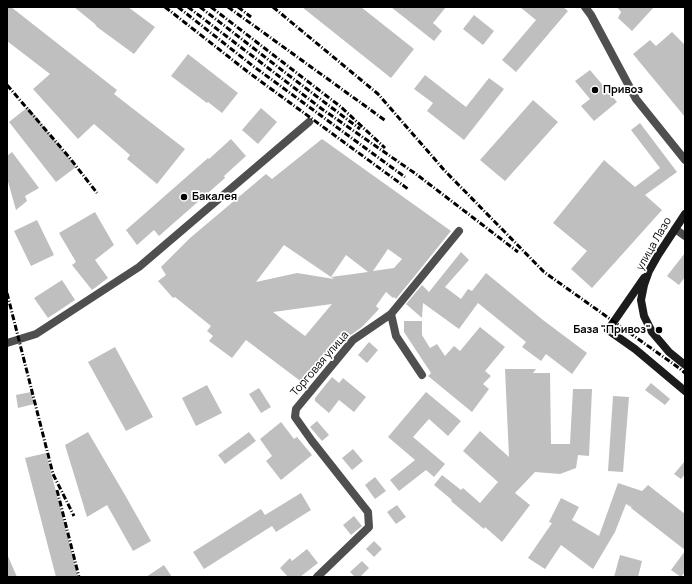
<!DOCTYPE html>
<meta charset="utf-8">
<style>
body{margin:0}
#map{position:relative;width:692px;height:584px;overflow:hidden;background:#fff;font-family:Manrope,sans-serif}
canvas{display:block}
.frame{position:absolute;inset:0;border:8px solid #000;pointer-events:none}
</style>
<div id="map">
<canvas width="692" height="584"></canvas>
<div class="frame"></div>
</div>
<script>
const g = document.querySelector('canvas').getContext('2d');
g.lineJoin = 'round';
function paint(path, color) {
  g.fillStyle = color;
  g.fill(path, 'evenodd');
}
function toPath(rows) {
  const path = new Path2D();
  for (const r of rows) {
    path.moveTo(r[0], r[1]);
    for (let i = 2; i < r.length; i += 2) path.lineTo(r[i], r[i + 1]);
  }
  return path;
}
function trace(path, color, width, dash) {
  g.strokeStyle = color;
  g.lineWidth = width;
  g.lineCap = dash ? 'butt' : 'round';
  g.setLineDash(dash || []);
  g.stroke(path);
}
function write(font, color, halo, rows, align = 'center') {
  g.font = font + ' Manrope,sans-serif';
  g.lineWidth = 3.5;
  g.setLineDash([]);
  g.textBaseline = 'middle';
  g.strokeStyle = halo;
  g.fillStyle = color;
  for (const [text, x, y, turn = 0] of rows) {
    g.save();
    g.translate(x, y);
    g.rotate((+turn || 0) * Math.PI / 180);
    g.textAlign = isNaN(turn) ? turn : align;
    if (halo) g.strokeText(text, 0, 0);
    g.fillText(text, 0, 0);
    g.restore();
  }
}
paint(toPath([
 [7,7,11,7,117,90,114,94,185,149,157,184,127,159,130,155,94,124,78,139,33,89,50,74,7,41],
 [74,7,128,7,155,27,134,54,97,27,95,24],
 [302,7,361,7,414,49,391,78],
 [391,7,446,7,433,23,442,31,434,41],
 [520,7,563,7,568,11,516,72,502,60,536,20],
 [617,7,654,7,632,31,618,18,621,12],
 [474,15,494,31,483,45,463,29],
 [672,32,685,45,685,117,633,54,650,40,656,46],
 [188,54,238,93,222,113,208,102,207,103,171,76],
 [590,70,617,102,594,121,581,106,590,99,575,81],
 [425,75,466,107,489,78,504,89,464,140,427,111,433,103,414,89],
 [533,100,558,122,505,181,480,160],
 [28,107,76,167,56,182,9,122],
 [261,108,277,122,258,144,242,130],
 [640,123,677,172,645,195,662,210,592,288,571,269,587,251,553,223,604,160,635,187,660,168,631,130],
 [231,139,246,156,224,176,225,178,159,236,154,230,137,245,126,230,208,158,209,159],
 [322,139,451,231,396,299,394,297,393,298,386,292,376,306,379,309,362,327,349,336,336,351,333,348,315,370,314,369,303,383,246,340,232,358,209,341,213,336,207,331,211,326,175,297,173,298,158,281,166,275,161,267,190,238,266,174,272,179],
 [284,245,331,277,346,255,368,272,331,277,334,279,297,273,256,282],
 [388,249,402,259,394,268,373,271],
 [332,304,305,336,273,312],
 [12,152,39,188,25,196,27,201,16,210,7,178,7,156],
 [95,212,114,245,95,260,108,278,92,290,72,265,76,262,59,233],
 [37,220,54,255,31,266,14,231],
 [461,252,469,260,445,287,461,299,468,289,472,291,486,273,543,320,587,353,572,374,546,354,541,361,522,347,526,342,478,303,459,329,423,303,422,318,406,304,422,285,429,292],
 [685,253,685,277,679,285,667,276],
 [62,280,75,300,48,318,34,298],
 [404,321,422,321,422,335,430,348,437,344,445,356,454,346,460,351,480,327,505,347,485,371,491,376,483,384,489,389,472,412,428,376,431,373,404,332],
 [369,342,378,350,367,363,358,355],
 [115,347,153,417,126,431,88,362],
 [505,369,536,369,533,373,550,373,551,444,570,444,573,389,592,389,589,456,578,455,576,468,560,474,535,472,515,493,530,505,502,542,485,527,484,529,451,501,452,500,434,485,442,475,461,490,463,488,480,503,498,482,463,451,480,431,509,457],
 [332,377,339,383,343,378,366,397,354,412,339,400,329,413,315,401,315,398],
 [651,383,670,399,665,405,645,390],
 [207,385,222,413,196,426,182,398],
 [259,388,271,407,261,413,249,394],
 [31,392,34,404,18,408,16,395],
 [426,392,461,421,448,436,429,419,413,437,445,464,434,477,426,470,399,491,390,480,415,460,388,437],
 [613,396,629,397,623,472,608,471],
 [317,421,329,435,322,441,310,427],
 [281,422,294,439,297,437,312,455,281,480,266,461,272,456,260,439],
 [88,432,125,495,151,541,133,551,107,505,87,517,65,445],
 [249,432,256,441,225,464,218,455],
 [353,449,363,461,352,470,342,458],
 [46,453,78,577,56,577,25,458],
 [685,461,685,474,681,479,674,474],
 [375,477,386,491,375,499,365,485],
 [618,483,642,491,648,485,685,514,685,550,631,508,632,504,631,507,626,504,615,532,593,569,561,545,545,569,528,558,552,523,549,522,561,498,579,507,572,520,599,536],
 [301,493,311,510,276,532,272,526,204,569,193,552,261,509,265,515],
 [397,505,406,517,396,524,387,512],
 [354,516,362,526,351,535,343,525],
 [374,541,382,549,374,557,366,549],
 [307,549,318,563,300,577,288,577,280,568,290,558,292,561],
 [685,551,685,572,681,577,671,570],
 [7,554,17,577,7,577],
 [620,555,642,561,638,577,614,577],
 [362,561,369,568,360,577,355,577,350,572],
 [164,565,172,577,146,577]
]), '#bfbfbf');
trace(toPath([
 [585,7,591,15,636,99,685,160],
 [675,229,685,236],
 [391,314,396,336,422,375],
 [7,343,36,334,139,267,309,122],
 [317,577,369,527,368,512,312,441,295,417,296,409,353,340,391,314,459,231]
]), '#4f4f4f', 8);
trace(toPath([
 [685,214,658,255,649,271,644,285,641,300,644,316,652,332,669,352,685,365],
 [644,278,608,330,635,349,685,391]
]), '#1c1c1c', 8);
trace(toPath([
 [165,7,248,72,408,189],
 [178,7,253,66,405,177],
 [188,7,322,109,416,174,518,252],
 [200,7,287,74,360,129],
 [211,7,341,107,385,148],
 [228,7,386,121],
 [238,7,251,17],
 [273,7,378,94,445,171,544,272,679,368,685,373],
 [7,85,69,157,97,193],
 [7,293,53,474,74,516],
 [57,490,79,577]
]), '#000', 3, [6, 2, 1, 2]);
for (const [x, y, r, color] of [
 [595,90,4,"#000"],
 [184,197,4,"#000"],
 [659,330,4,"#000"]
]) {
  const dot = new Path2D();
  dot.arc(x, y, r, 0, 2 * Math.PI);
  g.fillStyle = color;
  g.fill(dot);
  trace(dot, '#fff', 1.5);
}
write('bold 11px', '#000', '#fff', [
 ["Привоз",603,90],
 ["Бакалея",192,197],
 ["База \"Привоз\"",651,330,"right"]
], 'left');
write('11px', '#000', '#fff', [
 ["улица Лазо",654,244,-60],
 ["Торговая улица",320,364,-49]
]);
</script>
